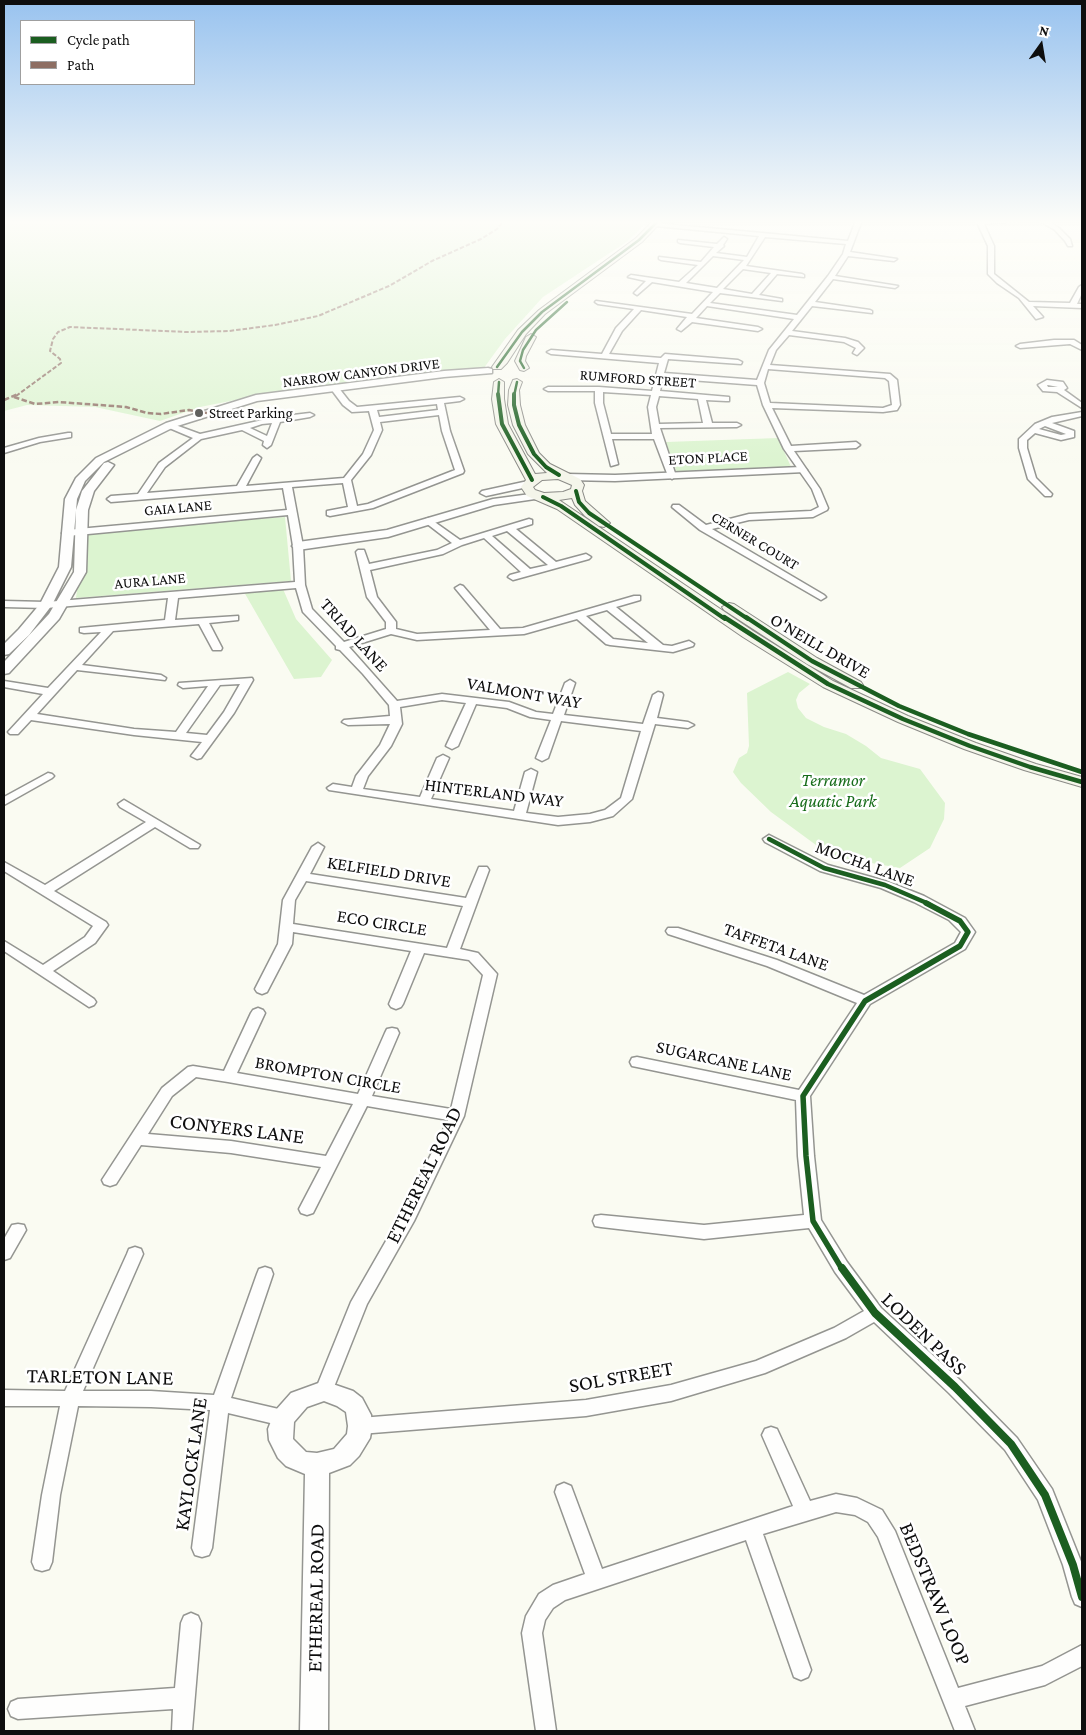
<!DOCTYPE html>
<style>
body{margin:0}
#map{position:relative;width:1086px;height:1735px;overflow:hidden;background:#fafbf2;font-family:"Crimson Pro",serif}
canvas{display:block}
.frame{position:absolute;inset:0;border:5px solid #0e0e0e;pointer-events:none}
.legend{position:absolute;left:20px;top:20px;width:175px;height:65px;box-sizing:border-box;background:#fff;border:1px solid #9f9f9f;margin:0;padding:6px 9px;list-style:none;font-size:15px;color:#0e0e0e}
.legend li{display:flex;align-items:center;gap:10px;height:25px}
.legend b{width:25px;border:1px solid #9f9f9f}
.north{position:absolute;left:1016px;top:20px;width:50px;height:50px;-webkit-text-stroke:4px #fff;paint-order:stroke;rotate:13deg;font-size:14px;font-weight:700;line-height:20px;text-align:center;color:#0e0e0e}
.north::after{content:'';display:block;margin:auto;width:18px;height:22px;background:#0e0e0e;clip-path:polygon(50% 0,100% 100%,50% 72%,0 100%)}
</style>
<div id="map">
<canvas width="1086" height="1735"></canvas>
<div class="frame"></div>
<ul class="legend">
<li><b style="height:6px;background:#1b5e20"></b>Cycle path</li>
<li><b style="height:6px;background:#8d6e63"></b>Path</li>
</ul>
<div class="north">N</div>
</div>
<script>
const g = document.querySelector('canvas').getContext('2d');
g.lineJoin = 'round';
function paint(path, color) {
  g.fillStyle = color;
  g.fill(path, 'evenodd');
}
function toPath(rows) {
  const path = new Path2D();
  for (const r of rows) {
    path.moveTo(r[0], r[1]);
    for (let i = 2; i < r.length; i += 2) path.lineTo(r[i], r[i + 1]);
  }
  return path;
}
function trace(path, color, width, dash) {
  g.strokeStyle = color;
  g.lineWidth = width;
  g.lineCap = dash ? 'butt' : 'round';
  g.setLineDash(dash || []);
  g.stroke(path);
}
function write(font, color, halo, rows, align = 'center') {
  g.font = font + ' "Crimson Pro",serif';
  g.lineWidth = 5;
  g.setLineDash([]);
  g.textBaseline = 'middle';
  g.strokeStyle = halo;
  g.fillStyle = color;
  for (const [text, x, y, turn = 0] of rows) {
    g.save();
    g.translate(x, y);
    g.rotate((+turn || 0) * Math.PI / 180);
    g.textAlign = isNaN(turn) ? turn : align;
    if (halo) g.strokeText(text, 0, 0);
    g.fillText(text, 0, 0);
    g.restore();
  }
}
paint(toPath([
 [4,220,649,220,628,241,543,297,505,339,481,372,382,378,325,388,261,395,200,407,160,421,95,407,27,405,4,411],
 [778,438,792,469,677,473,666,442],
 [285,517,291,581,76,598,85,532],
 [283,589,296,619,332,660,321,677,294,679,244,592],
 [788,672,810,684,799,693,796,700,798,708,806,718,824,727,846,734,866,746,881,758,920,769,945,803,944,819,930,848,900,868,831,856,771,812,741,783,733,772,739,758,747,753,749,746,747,693]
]), '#dcf4d0');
const minor = toPath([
 [856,220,862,220,850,252,897,259,894,261,848,256,835,276,898,286,895,288,833,279,815,302,870,310,872,311,872,313,812,306,792,331,845,338,858,342,864,348,857,355,853,353,856,348,844,342,789,335,776,350,770,365,890,374,897,380,900,405,897,410,883,412,772,408,791,446,856,442,860,445,856,448,794,451,820,489,828,508,827,510,813,517,749,520,712,529,824,595,826,597,821,600,700,530,672,507,673,505,679,505,706,525,749,514,811,511,819,507,812,489,784,449,763,405,757,385,663,378,660,391,729,397,729,401,726,401,706,400,712,423,737,423,741,425,737,427,660,428,676,476,672,479,668,476,654,439,612,439,618,464,611,466,595,403,595,391,548,391,544,389,548,387,599,387,652,391,659,363,551,354,547,352,551,350,602,354,616,328,634,309,598,304,595,302,596,301,692,314,713,292,652,282,637,295,634,293,646,281,628,277,631,275,679,282,698,265,661,260,659,259,659,257,701,262,714,247,680,243,678,242,678,240,717,244,724,237,727,239,723,245,724,246,716,253,747,257,759,236,656,226,654,223,848,241,856,220],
 [765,237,846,244,843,254,828,276,797,315,710,303,720,293,782,301,782,299,759,295,777,274,804,277,804,275,802,274,746,266,765,237],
 [713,256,744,260,717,288,686,283,713,256],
 [743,269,771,273,752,294,723,289,743,269],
 [707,306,794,319,769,350,757,380,664,373,668,359,741,364,742,362,738,360,665,354,661,358,609,354,622,331,641,310,687,317,677,329,681,331,692,322,758,331,762,329,758,327,696,318,707,306],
 [768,369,885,378,889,381,892,405,883,408,770,403,764,383,768,369],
 [603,392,651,395,648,407,652,434,611,434,603,403,603,392],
 [659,396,698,399,703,423,659,424,656,407,659,396],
 [976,220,1030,220,984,224,994,246,994,274,1029,302,1070,303,1079,287,1082,285,1082,293,1077,304,1082,304,1082,308,1033,306,1043,317,1036,319,1019,298,997,283,988,274,988,246,976,220],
 [1038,220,1046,220,1059,228,1070,239,1072,246,1068,246,1065,241,1055,230,1038,220],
 [1054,340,1074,340,1082,345,1082,350,1070,344,1020,348,1016,346,1020,344,1054,340],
 [1047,380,1063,382,1067,388,1064,390,1082,403,1082,408,1057,392,1043,391,1038,385,1047,380],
 [1047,385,1048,385,1058,387,1048,387,1047,385],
 [332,387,338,387,349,401,357,407,460,397,464,399,460,401,444,403,450,431,464,471,463,473,373,508,330,516,327,515,327,511,348,507,343,483,292,487,303,546,305,585,312,609,344,642,386,629,386,622,367,597,356,552,358,550,364,550,369,564,437,550,452,543,426,523,426,519,429,518,460,540,529,519,532,520,532,524,516,529,556,562,586,554,591,557,589,559,513,580,508,577,510,575,521,572,484,538,462,545,443,554,370,570,377,597,396,622,396,629,417,634,490,630,455,588,460,585,463,586,500,629,523,628,634,596,640,596,640,600,616,607,663,645,672,646,689,641,694,644,693,646,673,652,610,645,606,644,577,619,524,634,417,640,391,634,349,647,397,701,442,694,509,702,536,712,553,714,565,683,570,680,575,683,564,715,643,724,653,695,658,692,662,693,663,695,657,718,688,722,694,725,688,728,655,724,632,799,613,816,590,822,558,825,329,790,327,788,333,784,352,787,356,776,380,745,390,724,348,725,342,722,344,720,390,716,389,705,363,674,340,650,336,649,336,646,303,612,296,588,178,598,175,620,238,616,238,620,209,623,222,648,221,650,213,650,199,624,113,631,82,665,161,675,166,678,165,680,77,670,37,714,134,729,176,732,208,686,183,688,178,685,179,683,252,678,253,680,234,713,201,758,197,759,191,756,202,742,134,735,31,720,18,734,10,734,8,732,43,694,4,687,4,681,48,688,101,632,84,633,80,632,80,628,165,620,168,598,46,608,4,607,4,601,46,602,295,582,293,546,288,515,67,536,62,533,67,530,287,510,283,488,111,502,107,499,111,496,138,494,159,463,193,438,167,427,166,425,170,423,200,434,276,417,310,413,314,415,310,417,280,422,271,445,267,448,263,445,264,441,242,430,201,439,165,467,147,493,237,486,253,458,257,455,261,458,246,486,344,478,363,454,374,430,369,411,352,412,343,405,331,389,332,387],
 [437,404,438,410,379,417,377,410,437,404],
 [439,415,442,431,455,470,368,504,357,506,351,480,371,455,382,430,380,422,439,415],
 [272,423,267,436,250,428,262,424,272,423],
 [507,531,548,565,530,569,492,536,507,531],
 [607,610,648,643,613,639,586,616,607,610],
 [240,684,224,712,207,735,186,733,220,685,240,684],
 [442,700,466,703,446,746,452,749,458,746,476,704,507,708,530,717,551,720,536,758,542,761,548,758,561,721,641,731,621,798,605,810,590,814,558,817,526,813,537,772,531,769,525,772,514,811,431,799,449,758,443,755,437,758,420,797,363,789,368,776,391,746,402,724,400,707,442,700],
 [1082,412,1082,416,1052,423,1074,431,1074,437,1061,440,1035,433,1027,440,1027,448,1036,478,1052,494,1051,496,1045,496,1028,479,1019,448,1019,439,1035,424,1052,417,1082,412],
 [1045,426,1066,434,1061,435,1039,429,1045,426],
 [68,433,71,433,71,437,40,442,4,453,4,448,39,438,68,433],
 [48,773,52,774,54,776,52,778,4,805,4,797,48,773],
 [124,800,200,845,198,848,190,848,155,827,54,891,106,922,108,925,95,943,53,971,94,999,96,1002,94,1005,89,1007,4,951,4,941,43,965,85,937,93,926,4,871,4,862,45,885,146,822,120,807,118,804,124,800],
 [769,835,828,865,889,882,924,896,965,918,975,932,965,949,870,1004,810,1096,814,1156,821,1220,847,1262,881,1308,961,1381,1017,1438,1052,1489,1082,1564,1082,1607,1075,1604,1072,1597,1063,1565,1038,1500,1005,1450,949,1393,874,1322,846,1338,765,1373,671,1401,586,1416,360,1434,354,1432,351,1426,354,1420,360,1418,586,1400,671,1385,756,1361,834,1328,864,1311,835,1272,809,1228,704,1239,601,1227,595,1226,593,1221,595,1216,601,1215,704,1225,804,1215,798,1156,796,1100,637,1067,632,1066,630,1062,632,1058,637,1057,799,1090,857,1003,767,966,668,934,666,931,668,928,678,928,777,960,864,995,955,943,961,932,949,920,914,902,881,888,820,871,765,842,763,839,769,835],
 [318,843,324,847,310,874,466,898,479,867,487,867,489,870,460,949,478,953,497,974,464,1116,414,1221,367,1304,330,1397,324,1399,318,1397,315,1391,351,1302,402,1213,448,1120,367,1106,313,1213,307,1215,301,1213,299,1209,321,1167,231,1153,141,1145,116,1184,110,1186,104,1184,102,1180,162,1088,188,1067,193,1066,224,1071,251,1013,253,1010,258,1008,263,1010,265,1013,237,1073,358,1094,385,1033,387,1029,392,1028,397,1029,399,1033,372,1096,451,1109,483,975,469,960,424,953,403,1004,401,1007,396,1009,391,1007,389,1004,411,951,293,932,292,944,267,992,262,994,257,992,255,989,278,944,283,900,312,847,318,843],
 [306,881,463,906,447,948,293,924,295,900,306,881],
 [196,1077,228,1082,353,1104,326,1156,231,1141,148,1134,172,1096,196,1077],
 [18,1224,24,1225,26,1230,10,1258,4,1260,4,1239,12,1225,18,1224],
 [135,1247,141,1249,143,1254,83,1391,151,1391,214,1395,257,1274,259,1269,265,1267,271,1269,273,1274,231,1398,283,1410,289,1412,292,1418,289,1424,283,1426,228,1413,212,1548,209,1555,202,1557,195,1555,192,1548,210,1410,151,1407,78,1406,60,1495,52,1562,49,1569,42,1571,35,1569,32,1562,42,1495,60,1406,4,1406,4,1390,65,1391,127,1254,129,1249,135,1247],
 [771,1427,777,1429,810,1501,836,1494,857,1498,882,1510,895,1531,958,1688,1042,1666,1082,1645,1082,1666,1045,1685,965,1706,975,1731,955,1731,878,1537,868,1522,855,1515,836,1512,763,1534,811,1670,808,1677,801,1680,794,1677,746,1540,565,1600,553,1608,545,1620,542,1633,556,1731,536,1731,522,1633,526,1616,539,1594,553,1585,585,1574,555,1492,557,1486,564,1483,571,1486,602,1569,793,1506,762,1435,765,1429,771,1427],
 [191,1613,198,1616,201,1623,192,1731,172,1731,173,1709,18,1719,11,1716,8,1709,11,1702,18,1699,175,1688,181,1623,184,1616,191,1613]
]);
const tertiary = toPath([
 [488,368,492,369,492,373,444,377,257,401,174,427,104,462,85,481,77,499,71,567,52,605,29,635,9,654,4,655,4,644,19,629,40,604,59,567,65,499,76,478,96,458,166,423,256,395,444,371,488,368],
 [108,462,114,465,94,491,88,510,86,572,59,619,9,673,4,674,4,662,49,614,74,572,76,510,82,491,104,463,108,462],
 [801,467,807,470,805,472,615,481,567,480,561,477,567,474,615,475,801,467],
 [528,481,532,482,534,484,532,486,486,496,480,493,482,491,528,481],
 [538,493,542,494,544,496,542,498,494,505,388,537,298,550,292,546,298,542,387,530,493,499,538,493],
 [324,1381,353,1391,362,1398,371,1415,372,1426,370,1438,359,1456,350,1465,329,1473,328,1731,300,1731,305,1474,286,1466,278,1458,269,1440,268,1429,275,1411,291,1393,324,1381],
 [324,1401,337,1406,346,1412,348,1426,347,1434,334,1449,317,1453,306,1452,293,1439,294,1422,307,1407,324,1401]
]);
const secondary = toPath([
 [654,220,663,220,642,242,545,314,526,334,507,363,501,369,493,369,492,367,518,330,539,310,636,238,654,220],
 [531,334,536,337,526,356,525,361,529,368,524,371,520,370,515,361,526,337,531,334],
 [499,379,504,382,504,399,508,424,535,474,547,473,528,454,513,425,508,405,509,390,513,380,517,379,522,382,519,390,520,405,525,425,539,453,550,464,580,479,584,485,582,491,585,501,610,523,604,527,599,526,585,516,575,505,572,498,559,500,753,631,833,681,908,716,976,743,1036,764,1082,777,1082,787,1024,770,964,749,898,722,823,687,743,637,557,509,527,496,521,487,526,480,496,424,492,399,494,382,499,379],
 [558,479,572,485,571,489,563,492,544,493,535,490,533,487,542,480,558,479],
 [729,603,734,604,817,658,861,682,863,685,861,688,851,688,807,664,724,610,722,607,729,603]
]);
trace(minor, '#949591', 3);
trace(tertiary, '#949591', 3);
trace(secondary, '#8b8b87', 2);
paint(minor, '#fefefd');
paint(tertiary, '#fefefd');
paint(secondary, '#f4f5ea');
trace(toPath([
 [16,396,61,363,60,359,50,351,53,339,58,332,70,327,187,332,229,331,275,325,318,316,389,286,432,261,481,239,497,229,501,224,500,220]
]), '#8d6e63', 2, [4.5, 2]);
trace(toPath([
 [14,397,35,404,59,402,126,407,147,413,161,414,189,410,207,413],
 [4,400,18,394]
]), '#8d6e63', 2.5, [5.5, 2.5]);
trace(toPath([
 [497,367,522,332,542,312,639,240,659,220],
 [524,368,520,361,523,350,536,330,567,302],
 [498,396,499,382],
 [514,396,517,382]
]), '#1b5e20', 2.5);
trace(toPath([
 [498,394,502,424,532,480],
 [514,394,514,405,519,425,534,454,546,467,559,475],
 [576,491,579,502,589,513,748,619],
 [543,497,561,506,725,619]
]), '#1b5e20', 4);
trace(toPath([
 [724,617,828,684,903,719,970,746,1030,767,1082,782],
 [746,617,812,661,899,706,968,734,1082,772],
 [769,839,824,868,885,885,929,904]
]), '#1b5e20', 4.5);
trace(toPath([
 [842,1269,813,1221,806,1156,803,1096,865,1001,960,946,968,932,960,921,926,903]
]), '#1b5e20', 5.5);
trace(toPath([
 [842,1268,875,1313,955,1387,1011,1444,1045,1495,1073,1565,1082,1597]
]), '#1b5e20', 8);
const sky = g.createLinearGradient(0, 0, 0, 463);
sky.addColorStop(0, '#99c3ef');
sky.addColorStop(0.48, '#fdfdf9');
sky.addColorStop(1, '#fdfdf900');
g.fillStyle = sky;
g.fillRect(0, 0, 1086, 463);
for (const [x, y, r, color] of [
 [199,413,5,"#61615e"]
]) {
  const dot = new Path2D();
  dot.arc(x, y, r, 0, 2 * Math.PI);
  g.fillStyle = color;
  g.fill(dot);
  trace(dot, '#fff', 2);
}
write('15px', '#0e0e0e', '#fff', [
 ["NARROW CANYON DRIVE",361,373,-7],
 ["RUMFORD STREET",638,379,4],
 ["ETON PLACE",708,458,-3],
 ["GAIA LANE",178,508,-5],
 ["CERNER COURT",755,541,31],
 ["AURA LANE",150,581,-5]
]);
write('15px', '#0e0e0e', '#fff', [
 ["Street Parking",209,413]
], 'left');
write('18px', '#0e0e0e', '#fff', [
 ["TRIAD LANE",354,635,48],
 ["O'NEILL DRIVE",820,646,30],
 ["VALMONT WAY",524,693,10],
 ["HINTERLAND WAY",494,793,7],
 ["MOCHA LANE",865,864,20],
 ["KELFIELD DRIVE",389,872,9],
 ["ECO CIRCLE",382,923,9],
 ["TAFFETA LANE",776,947,20],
 ["SUGARCANE LANE",724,1061,12],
 ["BROMPTON CIRCLE",328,1075,10]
]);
write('italic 18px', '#176c1a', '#fff', [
 ["Terramor",833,780],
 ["Aquatic Park",833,801]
]);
write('21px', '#0e0e0e', '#fff', [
 ["CONYERS LANE",237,1129,7],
 ["ETHEREAL ROAD",424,1175,-64],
 ["LODEN PASS",924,1334,44],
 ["TARLETON LANE",100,1377,1],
 ["SOL STREET",621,1377,-10],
 ["KAYLOCK LANE",191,1464,-82],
 ["BEDSTRAW LOOP",935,1594,67],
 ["ETHEREAL ROAD",316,1598,-89]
]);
</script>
